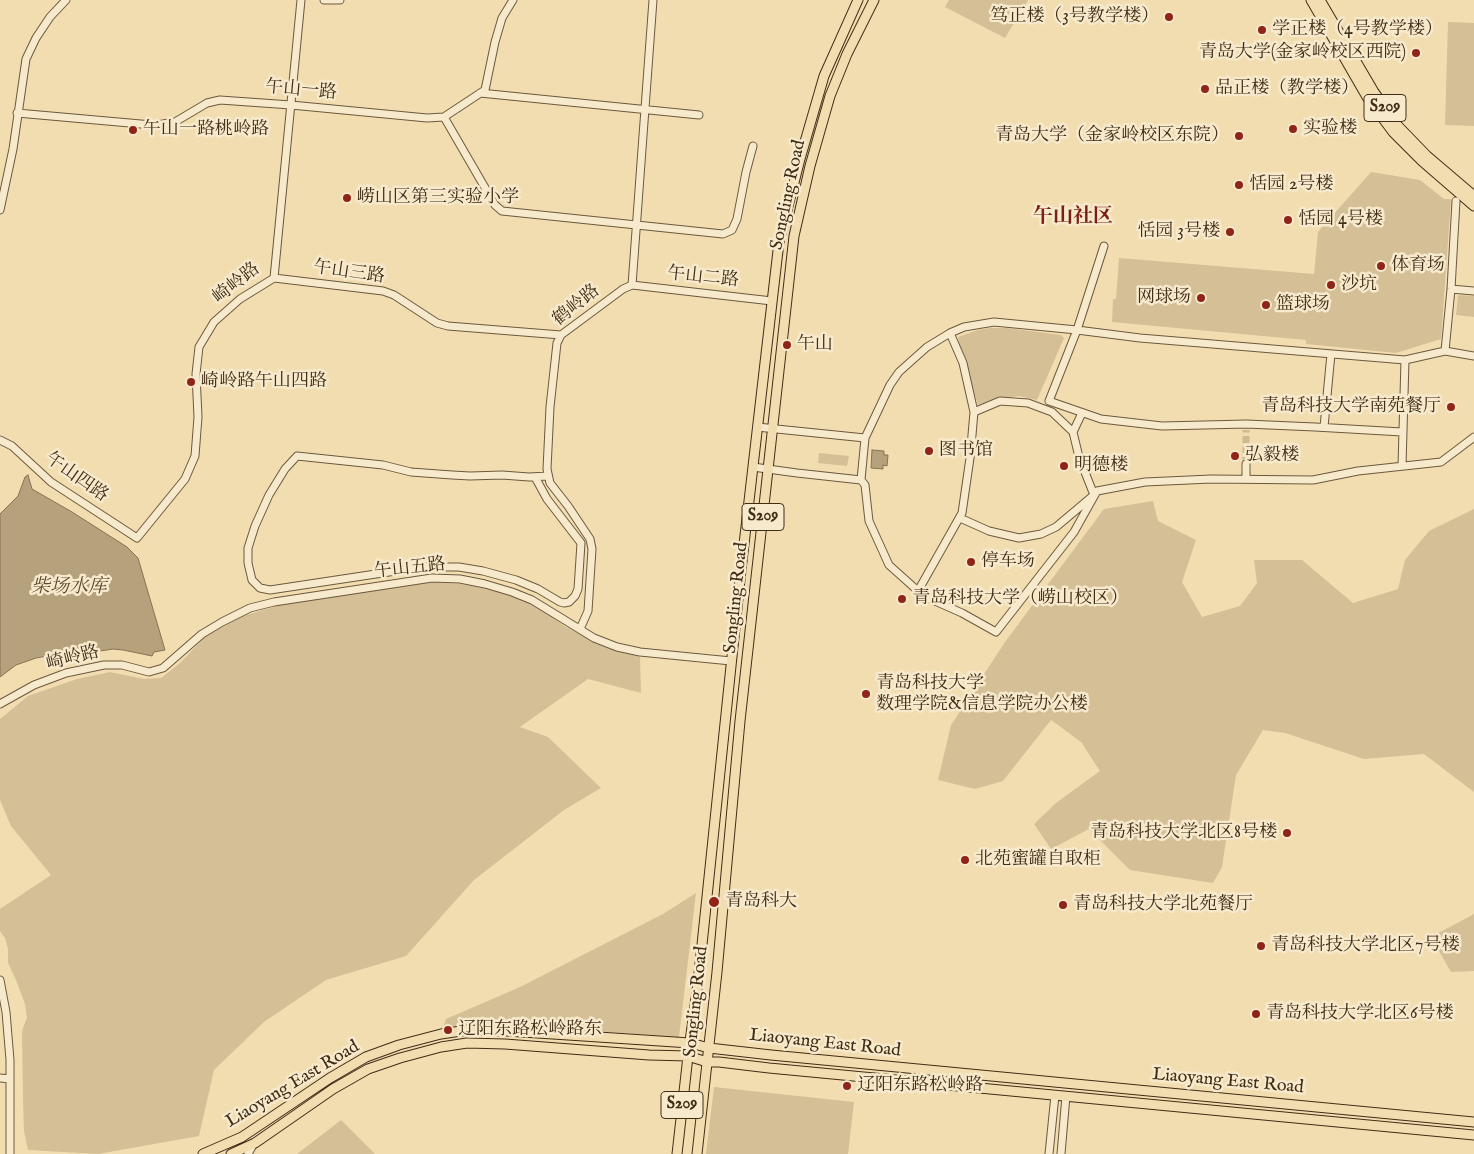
<!DOCTYPE html>
<meta charset="utf-8">
<style>
body{margin:0}
canvas{display:block;background:#f2ddb1}
</style>
<canvas width="1474" height="1154"></canvas>
<script>
const g = document.querySelector('canvas').getContext('2d');
g.lineJoin = 'round';
function paint(path, color) {
  g.fillStyle = color;
  g.fill(path, 'evenodd');
}
function toPath(rows) {
  const path = new Path2D();
  for (const r of rows) {
    path.moveTo(r[0], r[1]);
    for (let i = 2; i < r.length; i += 2) path.lineTo(r[i], r[i + 1]);
  }
  return path;
}
function trace(path, color, width, dash) {
  g.strokeStyle = color;
  g.lineWidth = width;
  g.lineCap = dash ? 'butt' : 'round';
  g.setLineDash(dash || []);
  g.stroke(path);
}
function write(font, color, halo, rows, align = 'center') {
  g.font = font + ' "IM FELL English","Noto Serif SC",serif';
  g.lineWidth = 5;
  g.setLineDash([]);
  g.textBaseline = 'middle';
  g.strokeStyle = halo;
  g.fillStyle = color;
  for (const [text, x, y, turn = 0] of rows) {
    g.save();
    g.translate(x, y);
    g.rotate((+turn || 0) * Math.PI / 180);
    g.textAlign = isNaN(turn) ? turn : align;
    if (halo) g.strokeText(text, 0, 0);
    g.fillText(text, 0, 0);
    g.restore();
  }
}
paint(toPath([
 [949,0,1028,0,1005,38,945,7],
 [1448,22,1474,23,1474,126,1445,125],
 [1371,172,1420,180,1444,199,1451,199,1441,339,1396,353,1306,344,1306,340,1112,322,1113,299,1116,299,1119,258,1314,274,1318,232],
 [1458,295,1474,296,1474,317,1456,315],
 [990,328,1007,328,1061,335,1064,338,1037,400,1019,396,992,400,978,405,959,344,958,337,978,330],
 [819,453,849,456,847,466,818,463],
 [1153,501,1158,521,1196,540,1182,582,1202,617,1240,606,1257,583,1254,560,1302,560,1353,603,1398,589,1405,560,1429,531,1474,509,1474,792,1424,754,1364,759,1285,733,1263,730,1236,775,1222,867,1213,883,1130,870,1089,829,1051,849,1034,824,1056,803,1100,771,1081,742,1051,720,1003,781,975,789,938,780,951,725,1005,642,1104,509],
 [432,582,461,584,502,592,536,605,564,626,585,637,611,648,640,657,641,693,588,679,520,727,548,737,601,788,564,810,474,880,406,956,326,980,264,1022,214,1070,199,1136,98,1154,28,1150,24,1131,23,1099,22,1035,23,1028,27,1018,25,1004,16,980,8,963,8,949,5,938,0,931,0,909,51,875,11,826,0,800,0,719,28,696,77,679,110,672,144,679,161,678,180,663,206,636,243,616,280,605],
 [696,893,679,1037,553,1028,443,1028,446,1019,520,987,663,914],
 [1474,914,1474,971,1451,972,1431,937],
 [714,1087,854,1102,848,1154,706,1154],
 [341,1120,375,1154,297,1154]
]), '#d4bf97');
const water = toPath([
 [872,450,884,451,884,455,888,455,887,466,883,465,883,469,871,468,872,450],
 [28,475,32,489,72,512,127,547,138,558,165,650,154,652,152,656,123,650,113,649,100,651,94,655,59,654,36,658,16,665,0,677,0,514,18,496,25,477,28,475]
]);
paint(water, '#b5a17c');
trace(water, '#867353', 1);
trace(toPath([
 [1246,464,1246,430]
]), '#ceba92', 7, [7, 3.5]);
const minor = toPath([
 [324,0,340,0],
 [480,93,699,115],
 [17,113,152,125,163,124,175,122,207,103,220,100,291,105,427,118,444,117,485,90,495,42,502,18,513,0],
 [444,117,495,205,502,211,723,234,732,230,737,219,746,172,753,146],
 [0,210,13,149,26,59,36,38,50,17,66,0],
 [1104,246,1077,330,1049,401,1101,419,1162,426,1246,424,1315,427,1402,432],
 [274,278,383,291,394,295,437,323,448,326,561,335],
 [632,285,772,301],
 [1451,289,1474,291],
 [1445,351,1451,289,1456,201],
 [1474,356,1445,351,1405,360,1140,338,1077,330,994,322,964,327,950,333,927,347,899,372,890,385,865,438,861,480,865,485,869,521,889,565,918,591,928,598,962,613,996,632,1074,532,1097,491,1145,482,1211,479,1313,480,1358,471,1441,462,1474,437],
 [974,412,1000,401,1028,403,1052,412,1073,432],
 [757,427,865,438],
 [1324,427,1331,354],
 [0,440,12,446,51,482,137,538,185,479,195,456,198,417,196,374,199,347,214,322,240,299,274,278,301,0],
 [1402,466,1405,360],
 [753,467,797,473,861,480],
 [535,477,547,499,581,543,578,589,575,596,569,602,564,603,560,602,538,589,516,580,483,571,459,567,422,567,270,590,260,588,252,580,248,563,248,548,255,526,269,495,285,469,297,456,383,465,411,472,452,475,470,476,502,475,529,477,548,476],
 [1246,479,1246,464],
 [960,518,989,531,1019,538,1041,534,1056,527,1094,495,1079,457,1073,432,1082,413],
 [918,591,962,513,970,458,974,412,963,363,950,333],
 [580,629,588,611,592,549,590,539,568,506,550,483,547,469,550,407,557,343,561,335,623,289,632,285,653,0],
 [0,704,34,685,66,673,104,665,122,665,149,672,163,668,202,634,222,622,250,608,274,602,432,578,460,579,485,584,512,592,532,600,594,638,617,647,640,652,731,661],
 [0,980,6,1012,10,1060,10,1154],
 [0,1078,10,1079],
 [248,1154,254,1143],
 [1049,1154,1055,1095],
 [1061,1154,1066,1096]
]);
const major = toPath([
 [1311,0,1367,97,1393,132,1422,161,1474,206],
 [1320,0,1374,92,1398,126,1427,156,1474,196],
 [203,1154,242,1137,330,1078,366,1057,399,1045,441,1034,468,1030,507,1031,690,1043,709,1048,771,1055,1474,1122],
 [231,1154,255,1143,333,1089,368,1069,400,1058,441,1047,467,1043,505,1044,649,1055,688,1056,707,1062,719,1062,769,1068,1474,1135],
 [677,1154,688,1056,698,983,741,570,779,242,800,159,824,76,858,0],
 [697,1154,717,972,740,721,794,236,810,166,830,96,847,54,874,0]
]);
trace(minor, '#6c593d', 9);
trace(major, '#402d16', 11);
trace(minor, '#f7e9cc', 7);
trace(major, '#f2ddb1', 9);
for (const [x, y, r, color] of [
 [1169,17,5,"#8f2418"],
 [1262,30,5,"#8f2418"],
 [1416,53,5,"#8f2418"],
 [1205,89,5,"#8f2418"],
 [1293,129,5,"#8f2418"],
 [133,130,5,"#8f2418"],
 [1239,136,5,"#8f2418"],
 [1239,185,5,"#8f2418"],
 [347,198,5,"#8f2418"],
 [1288,220,5,"#8f2418"],
 [1230,232,5,"#8f2418"],
 [1381,266,5,"#8f2418"],
 [1331,285,5,"#8f2418"],
 [1201,298,5,"#8f2418"],
 [1266,305,5,"#8f2418"],
 [787,345,5,"#8f2418"],
 [191,382,5,"#8f2418"],
 [1451,407,5,"#8f2418"],
 [929,451,5,"#8f2418"],
 [1235,456,5,"#8f2418"],
 [1064,466,5,"#8f2418"],
 [971,562,5,"#8f2418"],
 [902,599,5,"#8f2418"],
 [866,694,5,"#8f2418"],
 [1287,833,5,"#8f2418"],
 [965,860,5,"#8f2418"],
 [714,902,6,"#8f2418"],
 [1063,905,5,"#8f2418"],
 [1261,946,5,"#8f2418"],
 [1256,1014,5,"#8f2418"],
 [448,1030,5,"#8f2418"],
 [847,1086,5,"#8f2418"]
]) {
  const dot = new Path2D();
  dot.arc(x, y, r, 0, 2 * Math.PI);
  g.fillStyle = color;
  g.fill(dot);
  trace(dot, '#f7e9cc', 2);
}
for (const [x, y, w] of [
 [1385,108,42],
 [763,517,42],
 [682,1105,42]
]) {
  const box = new Path2D();
  box.roundRect(x - w / 2, y - 13.5, w, 27, 4);
  g.fillStyle = '#f7e9cc';
  g.fill(box);
  trace(box, '#402d16', 1);
}
write('bold 16px', '#402d16', null, [
 ["S209",1385,108],
 ["S209",763,517],
 ["S209",682,1105]
]);
write('18px', '#402d16', '#f7e9cc', [
 ["笃正楼（3号教学楼）",1159,17,"right"],
 ["学正楼（4号教学楼）",1272,30],
 ["青岛大学(金家岭校区西院)",1406,53,"right"],
 ["品正楼（教学楼）",1215,89],
 ["实验楼",1303,129],
 ["午山一路桃岭路",143,130],
 ["青岛大学（金家岭校区东院）",1229,136,"right"],
 ["恬园 2号楼",1249,185],
 ["崂山区第三实验小学",357,198],
 ["恬园 4号楼",1298,220],
 ["恬园 3号楼",1220,232,"right"],
 ["体育场",1391,266],
 ["沙坑",1341,285],
 ["网球场",1191,298,"right"],
 ["篮球场",1276,305],
 ["午山",797,345],
 ["崎岭路午山四路",201,382],
 ["青岛科技大学南苑餐厅",1441,407,"right"],
 ["图书馆",939,451],
 ["弘毅楼",1245,456],
 ["明德楼",1074,466],
 ["停车场",981,562],
 ["青岛科技大学（崂山校区）",912,599],
 ["青岛科技大学",876,684],
 ["数理学院&信息学院办公楼",876,705],
 ["青岛科技大学北区8号楼",1277,833,"right"],
 ["北苑蜜罐自取柜",975,860],
 ["青岛科大",725,902],
 ["青岛科技大学北苑餐厅",1073,905],
 ["青岛科技大学北区7号楼",1271,946],
 ["青岛科技大学北区6号楼",1266,1014],
 ["辽阳东路松岭路东",458,1030],
 ["辽阳东路松岭路",857,1086]
], 'left');
write('18px', '#402d16', '#f7e9cc', [
 ["午山一路",301,91,5],
 ["Songling Road",789,195,-78],
 ["午山三路",349,273,8],
 ["午山二路",703,278,6],
 ["崎岭路",237,284,-38],
 ["鹤岭路",577,306,-39],
 ["午山四路",76,478,35],
 ["午山五路",410,569,-6],
 ["Songling Road",737,598,-84],
 ["崎岭路",73,659,-14],
 ["Songling Road",697,1002,-84],
 ["Liaoyang East Road",825,1044,6],
 ["Liaoyang East Road",1228,1082,5],
 ["Liaoyang East Road",293,1085,-31]
]);
write('italic 19px', '#5d4a30', '#f7e9cc', [
 ["柴场水库",69,588]
]);
write('bold 20px', '#7a1f14', '#f7e9cc', [
 ["午山社区",1073,218]
]);
</script>
